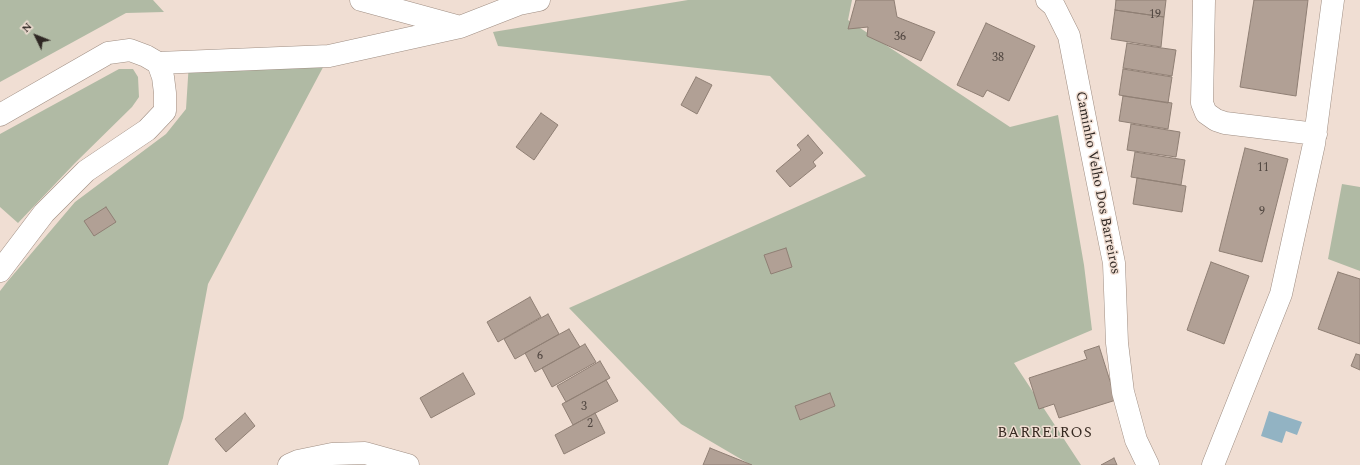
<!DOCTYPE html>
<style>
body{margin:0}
#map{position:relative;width:1360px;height:465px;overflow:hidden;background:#f0ded3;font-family:Spectral,serif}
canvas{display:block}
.north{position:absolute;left:16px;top:16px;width:40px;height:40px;-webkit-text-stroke:3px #f0ded3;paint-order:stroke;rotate:313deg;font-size:11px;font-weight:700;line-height:16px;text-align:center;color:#2f2824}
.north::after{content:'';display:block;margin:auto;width:14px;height:18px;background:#2f2824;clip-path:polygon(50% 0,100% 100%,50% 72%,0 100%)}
</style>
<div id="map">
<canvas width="1360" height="465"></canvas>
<div class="north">N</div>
</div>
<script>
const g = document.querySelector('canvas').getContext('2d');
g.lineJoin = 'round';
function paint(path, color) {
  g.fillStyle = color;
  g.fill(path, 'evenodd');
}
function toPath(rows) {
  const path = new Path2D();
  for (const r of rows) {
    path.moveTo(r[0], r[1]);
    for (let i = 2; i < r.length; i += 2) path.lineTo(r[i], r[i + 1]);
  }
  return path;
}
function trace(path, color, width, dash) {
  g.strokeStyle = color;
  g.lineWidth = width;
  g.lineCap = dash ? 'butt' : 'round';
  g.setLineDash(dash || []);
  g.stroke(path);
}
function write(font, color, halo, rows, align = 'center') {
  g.font = font + ' Spectral,serif';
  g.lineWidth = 3;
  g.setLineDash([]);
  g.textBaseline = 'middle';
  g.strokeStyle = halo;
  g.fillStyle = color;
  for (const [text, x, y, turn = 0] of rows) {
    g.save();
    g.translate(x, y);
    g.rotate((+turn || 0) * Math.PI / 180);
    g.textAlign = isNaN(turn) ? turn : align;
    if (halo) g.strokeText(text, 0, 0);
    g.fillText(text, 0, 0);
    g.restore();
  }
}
paint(toPath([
 [0,0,153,0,164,12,126,13,0,82],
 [688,0,852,0,848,20,1010,127,1058,115,1084,265,1092,330,1014,363,1081,465,751,465,681,424,569,308,866,176,770,76,498,46,493,32],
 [329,56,208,284,183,418,168,465,0,465,0,291,7,282,75,202,166,134,186,109,189,62],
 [119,69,133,69,138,77,139,97,132,107,75,163,18,223,0,207,0,134],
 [1342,184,1360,187,1360,271,1328,259]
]), '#b0baa4');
paint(toPath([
 [1269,411,1302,422,1297,435,1286,431,1282,443,1261,436]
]), '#92b3c3');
const building = toPath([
 [856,0,894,0,897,17,935,32,921,61,867,36,868,27,848,29,856,0],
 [1116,0,1166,0,1164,17,1115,10,1116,0],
 [1254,0,1308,0,1296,96,1240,87,1254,0],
 [1115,10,1164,17,1161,47,1111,39,1115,10],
 [986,23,1035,46,1009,101,987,90,983,97,957,85,986,23],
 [1127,43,1176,50,1172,76,1123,68,1127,43],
 [1123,69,1172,77,1168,103,1119,95,1123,69],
 [696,77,712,85,697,114,681,105,696,77],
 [1123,96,1172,103,1168,129,1119,121,1123,96],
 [541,113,558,125,534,160,516,147,541,113],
 [1131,124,1180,132,1176,157,1127,150,1131,124],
 [808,135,823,153,813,162,816,166,790,187,776,171,801,150,797,145,808,135],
 [1245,148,1288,159,1262,262,1219,251,1245,148],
 [1135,152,1185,160,1181,185,1131,177,1135,152],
 [1137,178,1186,186,1182,212,1133,204,1137,178],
 [106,207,116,222,94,236,84,221,106,207],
 [786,248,792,267,771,274,764,255,786,248],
 [1211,262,1249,276,1224,344,1187,330,1211,262],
 [1338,272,1360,279,1360,344,1318,329,1338,272],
 [530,297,541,317,498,342,487,322,530,297],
 [548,314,559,334,515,359,504,339,548,314],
 [569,329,580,347,535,372,525,353,569,329],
 [585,344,596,362,552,387,542,368,585,344],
 [1099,346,1116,400,1059,418,1054,404,1039,409,1029,378,1087,359,1084,351,1099,346],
 [1356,354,1360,355,1360,370,1351,366,1356,354],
 [600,361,610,378,566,402,557,386,600,361],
 [463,373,475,394,431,418,420,398,463,373],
 [606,380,618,401,573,425,562,404,606,380],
 [830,393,835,406,800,420,795,406,830,393],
 [245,413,255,426,226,452,215,439,245,413],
 [595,413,605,433,564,454,555,435,595,413],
 [710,448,752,465,703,465,710,448],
 [1114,458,1117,465,1101,465,1114,458]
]);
paint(building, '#b1a095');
trace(building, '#8f7f74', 1);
const minor = toPath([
 [361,0,457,26],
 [1047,0,1054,6,1069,36,1090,144,1114,263,1117,343,1123,392,1136,440,1148,465],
 [1204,0,1202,103,1206,113,1216,120,1225,123,1316,134],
 [158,63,329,56,460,27,519,4,539,0],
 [1213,465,1281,294,1314,144,1333,0]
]);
const secondary = toPath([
 [0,115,108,53,130,50,146,56,158,63,163,77,165,93,165,111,147,130,86,171,44,213,0,271],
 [289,465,298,461,332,454,365,453,408,465]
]);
trace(minor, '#9f8e83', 23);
trace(secondary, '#9f8e83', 23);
trace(minor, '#fff', 22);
trace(secondary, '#fff', 22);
write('12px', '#504640', null, [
 ["19",1155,16],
 ["36",900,38],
 ["38",998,59],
 ["11",1263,169],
 ["9",1262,213],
 ["6",540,357],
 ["3",584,408],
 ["2",590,425]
]);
write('14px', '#2f2824', '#f0ded3', [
 ["Caminho Velho Dos Barreiros",1097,183,79]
]);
g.letterSpacing = '1px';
write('15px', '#372a21', '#f0ded3', [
 ["BARREIROS",1045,434]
]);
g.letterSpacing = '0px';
</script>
